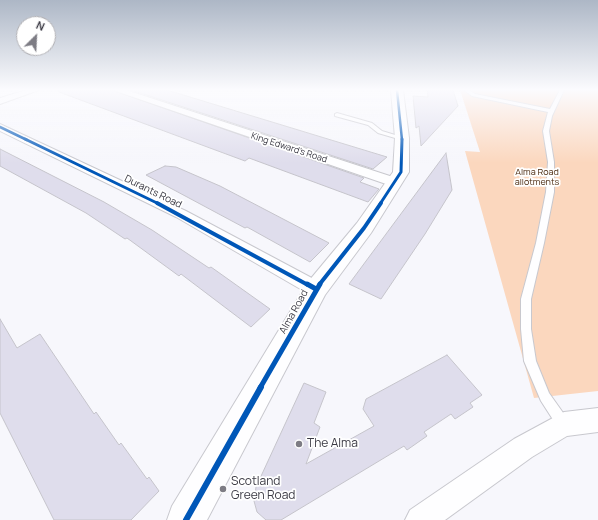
<!DOCTYPE html>
<style>
body{margin:0}
#map{position:relative;width:598px;height:520px;overflow:hidden;background:#f7f7fc;font-family:Manrope,sans-serif}
canvas{display:block}
.north{position:absolute;left:16px;top:16px;width:40px;height:40px;box-sizing:border-box;background:#fff;border:1px solid #b1b0b4;border-radius:50%;rotate:24deg;font-size:11px;font-weight:700;line-height:16px;text-align:center;color:#3b3a44}
.north::after{content:'';display:block;margin:auto;width:14px;height:18px;background:#7d7c84;clip-path:polygon(50% 0,100% 100%,50% 72%,0 100%)}
</style>
<div id="map">
<canvas width="598" height="520"></canvas>
<div class="north">N</div>
</div>
<script>
const g = document.querySelector('canvas').getContext('2d');
g.lineJoin = 'round';
function paint(path, color) {
  g.fillStyle = color;
  g.fill(path, 'evenodd');
}
function toPath(rows) {
  const path = new Path2D();
  for (const r of rows) {
    path.moveTo(r[0], r[1]);
    for (let i = 2; i < r.length; i += 2) path.lineTo(r[i], r[i + 1]);
  }
  return path;
}
function trace(path, color, width, dash) {
  g.strokeStyle = color;
  g.lineWidth = width;
  g.lineCap = dash ? 'butt' : 'round';
  g.setLineDash(dash || []);
  g.stroke(path);
}
function write(font, color, halo, rows, align = 'center') {
  g.font = font + ' Manrope,sans-serif';
  g.lineWidth = 3.5;
  g.setLineDash([]);
  g.textBaseline = 'middle';
  g.strokeStyle = halo;
  g.fillStyle = color;
  for (const [text, x, y, turn = 0] of rows) {
    g.save();
    g.translate(x, y);
    g.rotate((+turn || 0) * Math.PI / 180);
    g.textAlign = isNaN(turn) ? turn : align;
    if (halo) g.strokeText(text, 0, 0);
    g.fillText(text, 0, 0);
    g.restore();
  }
}
paint(toPath([
 [460,90,598,90,598,391,534,398,465,151,480,152]
]), '#fbd7be');
const building = toPath([
 [59,90,112,90,364,178,360,182,379,189,368,202,249,158,245,161,59,92,59,90],
 [131,90,167,90,387,157,373,169,131,90],
 [427,90,453,90,458,106,421,146,419,126,416,128,413,96,428,97,427,90],
 [0,149,104,202,152,230,209,268,211,267,270,309,251,327,181,274,179,276,127,238,125,239,86,213,0,166,0,149],
 [446,153,452,190,425,234,381,299,349,284,446,153],
 [165,166,176,167,220,186,329,243,310,262,247,227,245,228,146,175,165,166],
 [0,319,17,348,40,334,94,414,96,412,119,445,121,443,147,479,149,477,159,491,131,520,54,520,0,413,0,319],
 [447,355,482,395,470,403,473,407,455,419,451,414,424,432,427,436,407,450,404,446,281,520,266,520,257,512,254,501,256,487,304,383,326,392,314,423,320,427,306,464,374,426,363,409,366,399,447,355]
]);
paint(building, '#dfddec');
trace(building, '#c5c4cb', 1);
const lane = toPath([
 [464,90,469,90,475,94,550,109,560,90,564,90,552,116,549,131,554,162,554,192,544,243,531,299,531,329,536,361,549,393,571,424,569,429,564,431,559,429,541,401,524,361,521,329,521,299,536,243,546,192,548,162,543,131,548,112,472,96,464,90],
 [337,113,372,123,382,131,405,138,402,140,378,133,368,125,335,116,335,114,337,113]
]);
const street = toPath([
 [26,90,39,90,0,104,0,98,26,90],
 [113,90,126,90,399,179,401,182,399,185,394,186,389,185,113,90],
 [0,124,186,211,323,284,325,289,323,294,316,296,309,294,176,217,0,131,0,124],
 [598,408,598,432,567,436,532,457,445,520,405,520,410,510,514,439,564,412,598,408]
]);
const secondary = toPath([
 [391,90,403,90,409,138,409,172,371,233,325,295,207,520,167,520,172,506,308,282,357,223,393,172,395,138,391,90]
]);
trace(lane, '#c8c8ce', 2);
trace(street, '#c8c8ce', 2);
trace(secondary, '#c8c8ce', 2);
paint(lane, '#fefeff');
paint(street, '#fefeff');
paint(secondary, '#fefeff');
trace(toPath([
 [397,90,402,140],
 [0,127,27,140]
]), '#0057b8', 2.5);
trace(toPath([
 [25,139,159,204],
 [380,204,401,172,402,139]
]), '#0057b8', 3);
trace(toPath([
 [157,203,308,285],
 [319,285,364,228,381,203]
]), '#0057b8', 4);
trace(toPath([
 [307,284,316,289],
 [260,388,320,284]
]), '#0057b8', 5);
trace(toPath([
 [186,520,261,387]
]), '#0057b8', 6);
const sky = g.createLinearGradient(0, 0, 0, 163);
sky.addColorStop(0, '#adb7c6');
sky.addColorStop(0.55, '#fbfbfe');
sky.addColorStop(1, '#fbfbfe00');
g.fillStyle = sky;
g.fillRect(0, 0, 598, 163);
for (const [x, y, r, color] of [
 [299,444,4,"#7d7c84"],
 [223,489,4,"#7d7c84"]
]) {
  const dot = new Path2D();
  dot.arc(x, y, r, 0, 2 * Math.PI);
  g.fillStyle = color;
  g.fill(dot);
  trace(dot, '#fff', 1.5);
}
write('9px', '#3b3a44', '#fff', [
 ["King Edward's Road",289,148,18]
]);
write('9px', '#49290e', '#fff', [
 ["Alma Road",537,172],
 ["allotments",537,182]
]);
write('10px', '#3b3a44', '#fff', [
 ["Durants Road",153,192,26],
 ["Alma Road",294,312,-61]
]);
write('12px', '#3b3a44', '#fff', [
 ["The Alma",307,444],
 ["Scotland",231,482],
 ["Green Road",231,496]
], 'left');
</script>
